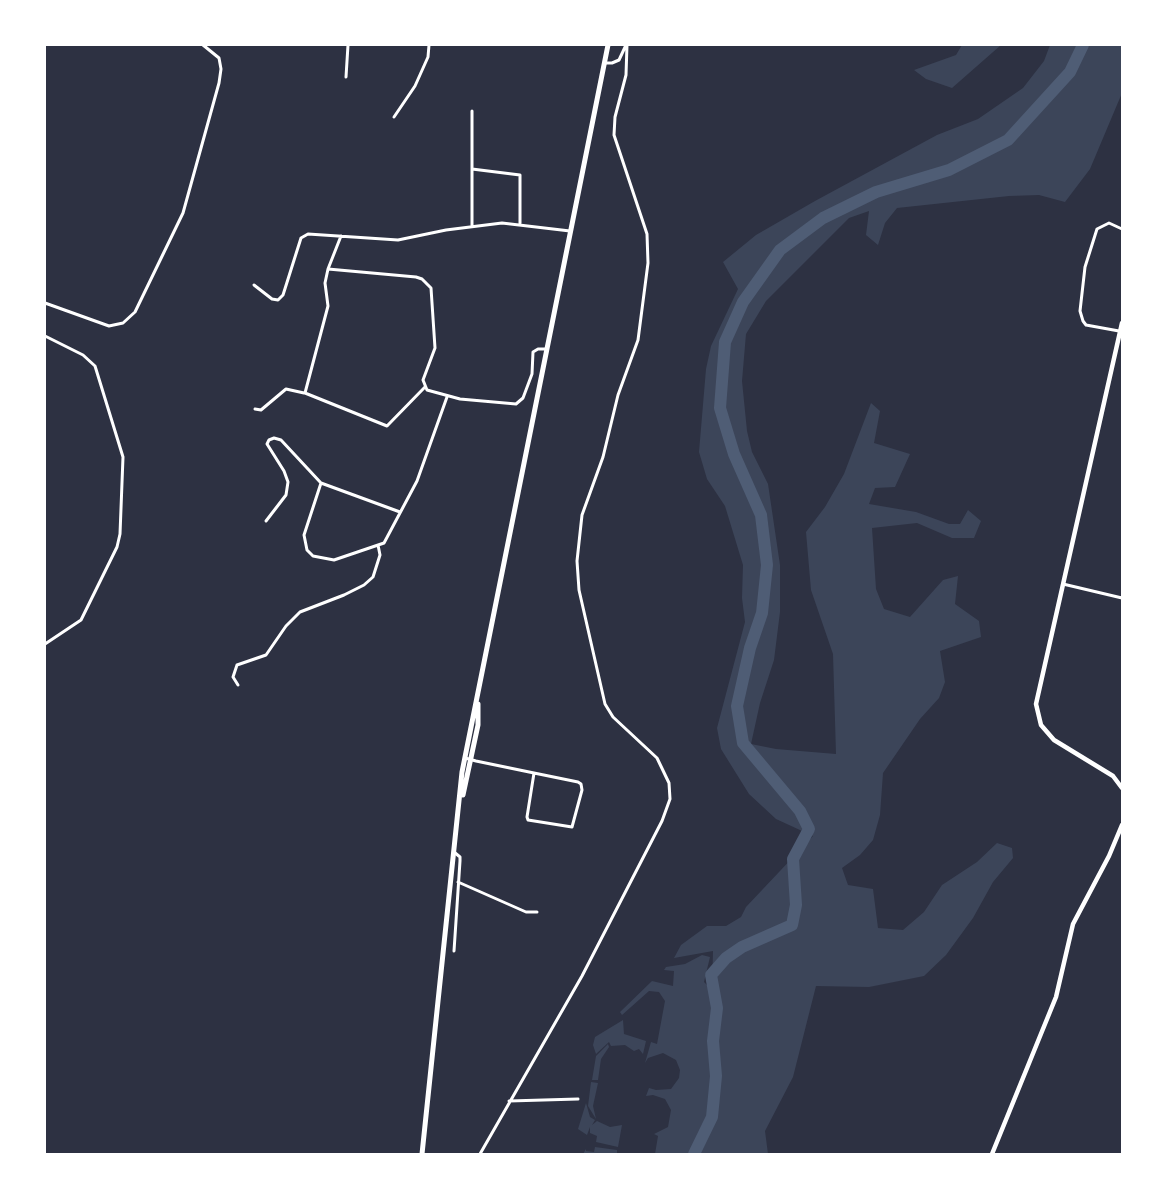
<!DOCTYPE html>
<style>
body{margin:0}
#map{position:relative;width:1167px;height:1199px;overflow:hidden;background:#2d3142;font-family:"Work Sans",sans-serif}
canvas{display:block}
.frame{position:absolute;inset:0;border:46px solid #fff;pointer-events:none}
</style>
<div id="map">
<canvas width="1167" height="1199"></canvas>
<div class="frame"></div>
</div>
<script>
const g = document.querySelector('canvas').getContext('2d');
g.lineJoin = 'round';
function paint(path, color) {
  g.fillStyle = color;
  g.fill(path, 'evenodd');
}
function toPath(rows) {
  const path = new Path2D();
  for (const r of rows) {
    path.moveTo(r[0], r[1]);
    for (let i = 2; i < r.length; i += 2) path.lineTo(r[i], r[i + 1]);
  }
  return path;
}
function trace(path, color, width, dash) {
  g.strokeStyle = color;
  g.lineWidth = width;
  g.lineCap = dash ? 'butt' : 'round';
  g.setLineDash(dash || []);
  g.stroke(path);
}
paint(toPath([
 [962,45,1001,45,952,88,926,79,914,70,956,55],
 [1050,45,1122,45,1122,93,1090,169,1065,202,1039,195,1009,196,897,208,885,223,878,245,866,235,869,211,849,218,766,301,746,334,742,381,747,431,752,452,768,484,780,565,780,612,774,660,760,703,751,744,776,749,836,754,833,654,811,590,806,532,825,507,844,474,871,403,880,411,874,443,910,454,895,487,875,488,869,504,916,512,949,524,960,524,968,510,981,521,974,538,952,538,917,523,872,528,876,589,884,609,910,617,943,580,958,576,955,604,979,621,981,637,940,651,945,682,939,698,920,719,883,773,880,815,873,840,860,855,842,868,848,885,873,889,878,928,903,930,924,912,942,885,977,862,997,843,1012,848,1013,858,993,882,973,918,946,955,924,976,869,987,816,986,793,1077,765,1131,768,1154,655,1154,658,1136,654,1134,668,1127,671,1110,665,1099,653,1095,646,1096,649,1088,656,1090,671,1089,679,1078,680,1070,676,1060,663,1053,648,1058,645,1063,651,1042,657,1044,665,1001,659,992,649,991,622,1015,620,1012,652,981,673,986,674,971,664,970,666,967,685,964,702,955,710,957,704,982,712,990,713,951,674,958,681,945,707,926,726,926,741,917,746,907,813,836,776,819,749,794,721,749,717,728,745,622,742,598,743,565,725,506,707,479,699,452,706,369,711,346,738,289,723,262,756,235,815,201,937,135,978,119,1023,88,1044,61],
 [623,1020,624,1034,646,1041,643,1054,639,1049,634,1051,625,1045,611,1046,609,1042,596,1054,593,1045,595,1037],
 [608,1044,609,1047,601,1059,598,1080,592,1080,596,1056],
 [591,1082,598,1083,593,1106,596,1119,588,1106],
 [586,1103,590,1117,595,1120,592,1125,597,1121,610,1127,622,1125,618,1147,596,1142,597,1136,590,1133,590,1127,587,1135,578,1129],
 [595,1147,617,1150,617,1154,583,1154,586,1149,586,1151,594,1152]
]), '#3c4559');
trace(toPath([
 [694,1154,712,1117,716,1076,713,1041,717,1008,711,975,726,958,742,947,792,925,796,905,793,859,809,829,800,811,743,743,737,706,750,648,762,613,767,565,761,515,734,454,720,408,725,342,743,302,780,250,823,218,876,192,949,170,1008,140,1070,72,1083,45]
]), '#4f5d75', 12);
trace(toPath([
 [604,63,612,63,619,60,626,45],
 [346,77,348,45],
 [394,117,415,86,428,57,429,45],
 [472,169,520,175,520,223],
 [472,226,472,111],
 [328,269,341,236],
 [254,285,272,299,278,300,283,295,301,238,308,234,398,240,446,230,502,223,570,231],
 [45,303,109,326,123,323,135,312,183,213,219,83,221,69,219,58,203,45],
 [1119,331,1086,325,1083,321,1080,311,1085,267,1097,229,1109,223,1122,229],
 [45,336,83,355,95,366,123,457,120,534,117,547,81,620,45,644],
 [425,387,387,426,305,393,328,306,325,283,328,269,416,277,422,279,431,288,435,348,423,380,427,390,460,399,516,404,523,398,532,374,533,352,538,349,547,349],
 [255,409,261,410,286,389,304,393],
 [321,483,400,512],
 [266,521,286,495,288,482,284,471,267,444,269,440,274,438,281,440,321,483,304,535,307,550,313,556,334,560,384,543,417,481,447,397],
 [1063,584,1122,598],
 [238,685,233,677,237,665,266,655,286,626,300,612,344,595,364,585,373,577,380,555,378,545],
 [465,758,476,761,534,773,578,782,581,784,582,790,572,827,528,820,527,817,534,773],
 [458,882,526,912,537,912],
 [454,951,460,861,460,857,454,852],
 [509,1101,578,1099],
 [480,1154,582,976,662,821,670,799,669,783,657,758,613,717,605,704,579,590,577,561,582,515,603,457,618,395,638,340,648,263,647,234,614,135,615,117,626,75,627,45]
]), '#fff', 3);
trace(toPath([
 [1122,323,1036,704,1041,725,1054,740,1113,776,1122,788],
 [992,1154,1056,997,1073,924,1109,856,1122,825]
]), '#fff', 4.5);
trace(toPath([
 [463,795,478,725,478,704],
 [422,1154,462,772,608,45]
]), '#fff', 5);
</script>
